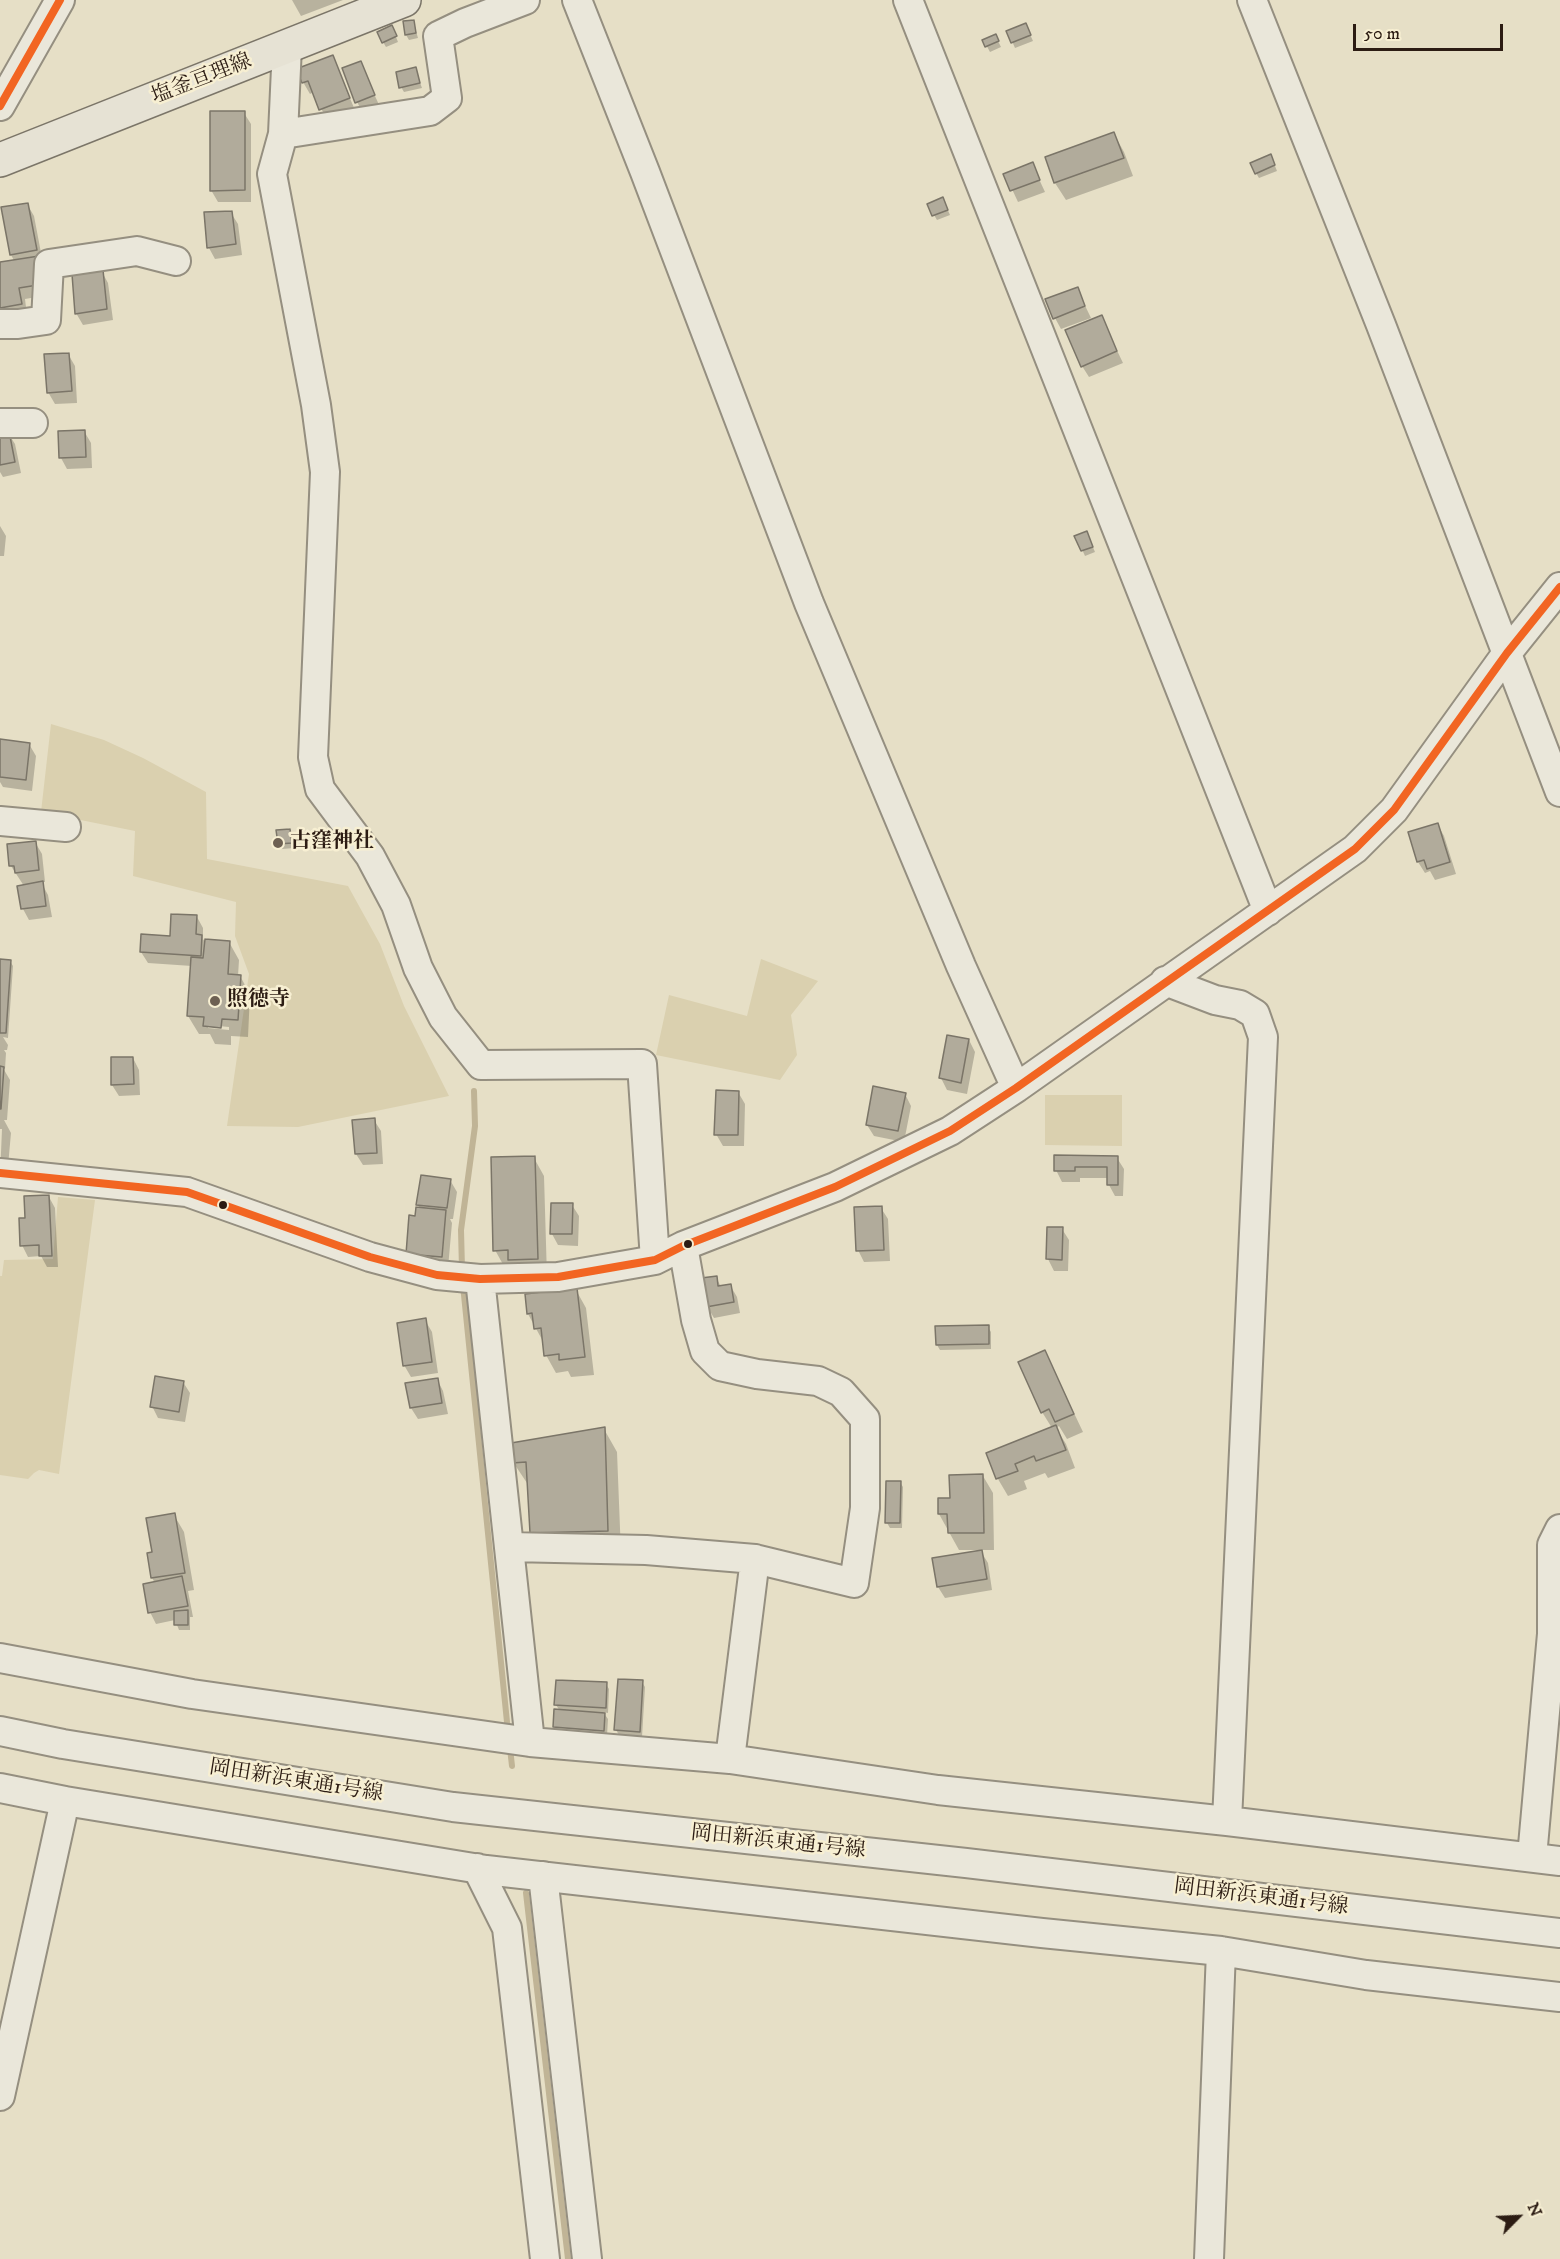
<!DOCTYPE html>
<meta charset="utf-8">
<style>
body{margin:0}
#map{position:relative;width:1560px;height:2259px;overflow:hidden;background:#e6dfc6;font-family:"IM FELL DW Pica",serif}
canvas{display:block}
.north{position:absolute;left:1488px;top:2187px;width:60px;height:60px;-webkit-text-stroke:4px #f7efd2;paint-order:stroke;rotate:66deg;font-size:16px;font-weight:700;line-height:24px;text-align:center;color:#2c1c13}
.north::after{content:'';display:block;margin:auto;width:21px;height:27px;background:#2c1c13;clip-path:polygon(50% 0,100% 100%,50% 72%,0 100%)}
.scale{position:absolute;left:1353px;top:24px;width:150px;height:27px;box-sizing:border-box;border:3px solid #2c1c13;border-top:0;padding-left:8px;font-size:18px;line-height:21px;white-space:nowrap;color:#2c1c13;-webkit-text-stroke:4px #f7efd2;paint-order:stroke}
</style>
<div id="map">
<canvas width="1560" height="2259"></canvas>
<div class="north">N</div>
<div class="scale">50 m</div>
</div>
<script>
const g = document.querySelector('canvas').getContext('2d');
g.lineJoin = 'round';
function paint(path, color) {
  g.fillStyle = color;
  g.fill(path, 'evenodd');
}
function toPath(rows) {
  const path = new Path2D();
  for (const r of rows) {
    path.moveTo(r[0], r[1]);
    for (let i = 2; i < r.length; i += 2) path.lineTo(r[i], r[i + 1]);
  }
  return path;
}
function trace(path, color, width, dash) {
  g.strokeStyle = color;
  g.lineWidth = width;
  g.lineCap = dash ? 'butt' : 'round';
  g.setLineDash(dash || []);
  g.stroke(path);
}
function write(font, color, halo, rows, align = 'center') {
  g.font = font + ' "IM FELL DW Pica","Noto Serif JP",serif';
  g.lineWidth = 5;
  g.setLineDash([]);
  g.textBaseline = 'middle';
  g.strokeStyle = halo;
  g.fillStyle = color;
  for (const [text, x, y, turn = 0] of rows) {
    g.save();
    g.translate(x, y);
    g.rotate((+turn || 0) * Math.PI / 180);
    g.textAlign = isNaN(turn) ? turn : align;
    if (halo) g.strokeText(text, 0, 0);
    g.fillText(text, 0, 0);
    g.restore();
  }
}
paint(toPath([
 [51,724,104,740,143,758,206,792,207,859,348,886,380,944,404,1006,449,1096,298,1127,227,1126,249,974,235,936,236,902,133,876,135,831,41,812],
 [761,959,818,981,791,1015,797,1055,780,1080,656,1055,669,995,747,1016],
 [1045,1095,1122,1095,1122,1146,1045,1145],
 [58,1197,95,1200,59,1474,39,1470,34,1473,28,1479,0,1475,0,1276,2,1276,4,1260,53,1259]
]), '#dad0af');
paint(toPath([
 [292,0,343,0,301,16],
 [413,21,418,38,409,40,406,35],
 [1028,30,1033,41,1015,48,1008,32],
 [394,32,398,42,386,47,383,42],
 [984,41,998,41,1001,47,990,52],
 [332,57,355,110,327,121,314,92,310,94,303,82],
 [360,63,380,107,363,113,357,102],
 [415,69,422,88,404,92,401,87],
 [244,113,251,124,251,202,218,202,211,190],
 [1114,134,1124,152,1133,176,1066,200,1055,183,1047,158],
 [1273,161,1277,171,1259,178,1256,173],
 [1032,164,1045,192,1018,202,1005,174],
 [27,204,34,216,49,295,25,299,27,316,7,319,0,304,0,264,15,262,11,255],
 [945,204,950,215,937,220,934,215],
 [231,213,238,224,242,255,215,259,209,248,205,214],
 [102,272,108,283,113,320,83,325,76,313],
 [1077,289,1091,318,1061,329,1055,318],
 [1101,317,1123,363,1089,377,1082,366],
 [68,354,75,366,77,403,55,404,48,392],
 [84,431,91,443,92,468,67,469,61,458],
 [8,433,15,444,21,473,3,477,0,472,0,434],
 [0,526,6,536,4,556,0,556],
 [1076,536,1089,538,1095,552,1085,556],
 [0,741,29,744,36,756,32,791,3,787,0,782],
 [1438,825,1444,836,1456,874,1435,880,1430,871,1425,873,1418,862],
 [290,830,292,836,294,848,282,849,279,844],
 [35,842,42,854,45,882,41,882,48,895,52,917,29,920,23,909,19,887,24,886,11,866],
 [197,917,203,928,203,939,206,944,229,942,239,960,238,976,240,976,250,994,248,1037,231,1036,231,1045,215,1044,210,1034,199,1034,188,1016,192,966,148,963,141,952,171,938],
 [208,1025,229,1027,229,1030,208,1028],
 [0,960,10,961,13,966,8,1038,3,1037,8,1045,7,1050,4,1050,6,1053,5,1069,3,1068,10,1080,7,1120,4,1120,11,1133,7,1177,0,1176,2,1129,0,1129],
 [969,1040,975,1052,967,1094,947,1090,941,1078],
 [112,1058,133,1058,139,1070,140,1095,119,1096,112,1085],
 [738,1092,745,1104,744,1146,723,1146,716,1134],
 [905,1094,911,1106,904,1142,874,1136,867,1125],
 [374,1120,381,1131,383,1164,363,1165,356,1154],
 [534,1158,544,1176,547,1277,505,1268,495,1250],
 [1117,1158,1124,1169,1123,1196,1115,1196,1109,1185,1109,1178,1080,1178,1080,1182,1062,1182,1056,1170],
 [450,1180,457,1192,453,1219,450,1219,452,1223,448,1268,414,1265,416,1217,420,1209,418,1205],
 [49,1197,55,1208,58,1267,47,1267,41,1256,28,1257,22,1245,27,1219],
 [572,1205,579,1216,578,1246,558,1245,552,1234],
 [881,1208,888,1219,890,1261,864,1262,858,1250],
 [1062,1229,1069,1240,1068,1271,1054,1271,1048,1259],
 [716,1277,721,1287,730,1285,737,1297,740,1313,714,1318,707,1306],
 [576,1290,586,1308,594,1375,571,1377,568,1371,556,1373,546,1355,545,1345,528,1314],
 [425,1320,432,1332,438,1373,411,1377,404,1365],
 [988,1327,991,1332,991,1349,940,1350,937,1345],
 [1045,1352,1083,1432,1067,1439,1059,1426,1056,1428,1066,1444,1075,1468,1048,1478,1045,1473,1024,1481,1027,1489,1008,1496,998,1479,988,1454,1052,1428,1042,1412],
 [437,1379,443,1391,448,1414,418,1419,411,1408,407,1384],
 [183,1382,190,1393,185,1422,158,1418,152,1406],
 [604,1429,617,1452,621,1554,545,1556,531,1532,529,1486,513,1462],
 [983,1476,993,1493,994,1550,980,1550,988,1563,992,1590,945,1598,938,1587,979,1552,979,1550,959,1550,939,1514],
 [887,1482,900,1482,903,1487,902,1528,890,1528,887,1523],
 [174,1515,184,1532,194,1590,188,1591,193,1617,190,1617,190,1630,179,1630,175,1620,156,1624,150,1612,155,1583,152,1578,154,1554],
 [642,1682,645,1687,642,1737,619,1735,616,1730],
 [606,1684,609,1689,608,1713,603,1712,608,1719,607,1736,558,1732,555,1727,560,1711,556,1705]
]), '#0003');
trace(toPath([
 [462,1269,461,1230,475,1126,474,1091],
 [463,1285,508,1732],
 [510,1748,512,1766],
 [526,1893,568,2259]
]), '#c0b496', 6);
const building = toPath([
 [414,20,416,33,405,35,403,21,414,20],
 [1026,23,1031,35,1011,43,1006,31,1026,23],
 [392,25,397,36,382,43,377,32,392,25],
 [996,34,999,41,985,47,982,40,996,34],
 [333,55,350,98,319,110,308,81,302,83,296,69,333,55],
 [361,61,375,95,355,103,342,68,361,61],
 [416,67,420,83,399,88,396,72,416,67],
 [210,111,245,111,245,190,210,191,210,111],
 [1114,132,1124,158,1054,183,1045,157,1114,132],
 [1271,154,1275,165,1255,174,1250,163,1271,154],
 [1033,162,1040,180,1010,191,1003,174,1033,162],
 [943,197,948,210,932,216,927,204,943,197],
 [28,203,37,250,10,255,1,207,28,203],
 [232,211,236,244,207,248,204,212,232,211],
 [39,256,44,284,19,288,22,304,0,308,0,262,39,256],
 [103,270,107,309,75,314,72,274,103,270],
 [1078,287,1085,306,1053,319,1045,299,1078,287],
 [1102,315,1117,351,1081,367,1065,330,1102,315],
 [69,353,72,391,47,393,44,354,69,353],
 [85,430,86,457,59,458,58,431,85,430],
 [9,431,15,462,0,465,0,433,9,431],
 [1087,531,1093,547,1081,551,1074,536,1087,531],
 [0,739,30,743,26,780,0,777,0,739],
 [1438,823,1450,862,1427,869,1424,860,1417,862,1408,832,1438,823],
 [290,829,292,843,278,844,276,830,290,829],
 [36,841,39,870,15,873,14,866,9,866,7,844,36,841],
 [43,881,46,906,21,909,17,886,43,881],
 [171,914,197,915,196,934,202,935,201,956,140,952,141,934,170,936,171,914],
 [205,939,230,941,228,974,241,975,238,1020,222,1019,221,1028,203,1026,204,1017,187,1016,191,957,203,958,205,939],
 [0,959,11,960,6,1033,0,1033,0,959],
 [947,1035,969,1039,961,1083,939,1078,947,1035],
 [111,1057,133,1057,134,1084,111,1085,111,1057],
 [0,1066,4,1067,1,1109,0,1109,0,1066],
 [873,1086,906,1093,898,1131,866,1125,873,1086],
 [716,1090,739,1091,738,1135,714,1135,716,1090],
 [375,1118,377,1153,355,1154,352,1120,375,1118],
 [1054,1155,1118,1156,1118,1185,1107,1185,1107,1167,1075,1167,1075,1171,1054,1171,1054,1155],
 [535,1156,538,1259,508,1260,508,1250,493,1251,491,1157,535,1156],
 [421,1175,451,1179,447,1208,416,1205,421,1175],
 [49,1195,52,1256,39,1256,39,1245,20,1246,19,1218,25,1218,24,1196,49,1195],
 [551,1203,573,1203,572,1234,550,1234,551,1203],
 [882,1206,884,1250,856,1251,854,1207,882,1206],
 [416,1207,446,1210,442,1257,406,1254,409,1215,415,1216,416,1207],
 [1047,1227,1063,1227,1062,1260,1046,1259,1047,1227],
 [717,1276,718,1286,731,1284,734,1302,706,1307,701,1278,717,1276],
 [577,1288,585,1357,559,1360,559,1354,544,1356,541,1328,534,1329,532,1313,527,1314,525,1294,577,1288],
 [426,1318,432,1362,403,1366,397,1323,426,1318],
 [989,1325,989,1344,936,1345,935,1326,989,1325],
 [1045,1350,1074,1414,1055,1422,1049,1409,1041,1413,1018,1362,1045,1350],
 [155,1376,184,1381,179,1412,150,1407,155,1376],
 [438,1378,442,1403,410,1408,405,1383,438,1378],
 [1056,1425,1066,1450,1036,1461,1034,1456,1015,1464,1018,1471,996,1479,986,1453,1056,1425],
 [605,1427,608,1531,530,1533,526,1462,512,1463,511,1443,605,1427],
 [983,1474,984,1533,948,1533,947,1514,938,1514,938,1498,950,1498,949,1475,983,1474],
 [886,1481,901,1481,900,1523,885,1523,886,1481],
 [175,1513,185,1573,151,1578,147,1553,152,1552,146,1518,175,1513],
 [982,1550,987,1579,937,1587,932,1558,982,1550],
 [182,1576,188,1606,148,1613,143,1584,182,1576],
 [188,1610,188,1625,174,1625,174,1611,188,1610],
 [618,1679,643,1680,640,1732,614,1730,618,1679],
 [556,1680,607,1682,606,1708,554,1705,556,1680],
 [554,1709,605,1713,604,1731,553,1727,554,1709]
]);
paint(building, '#b1ab9b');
trace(building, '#7b7568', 1.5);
const minor = toPath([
 [577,0,645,172,809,603,961,966,1016,1088],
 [908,0,1268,911],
 [1252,0,1381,325,1560,792],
 [287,46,283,134,430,111,447,98,438,36,465,23,525,0],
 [0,106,60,0],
 [283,134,272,174,316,405,325,472,313,757,320,789,370,856,396,905,418,968,443,1017,481,1065,642,1064,655,1260],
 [0,324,18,324,46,320,49,264,137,251,176,261],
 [0,423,33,423],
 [0,821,66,827],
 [1165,981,1215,1000,1240,1005,1255,1014,1263,1037,1227,1821],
 [0,1173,187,1192,370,1257,437,1275,480,1279,558,1277,655,1260,683,1246,835,1187,950,1131,1016,1088,1355,849,1394,810,1507,653,1560,587],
 [480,1279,530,1742],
 [510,1547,646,1550,755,1559,854,1583,865,1508,865,1419,841,1392,818,1381,757,1374,720,1366,705,1351,696,1320,683,1246],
 [0,1658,192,1694,530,1742,730,1759,938,1790,1227,1821,1560,1861],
 [0,1731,63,1744,453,1807,966,1863,1560,1933],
 [730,1759,755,1559],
 [0,1788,65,1801],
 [1532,1857,1552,1634,1552,1545,1560,1529],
 [477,1868,507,1928,545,2259],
 [543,1876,587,2259],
 [0,2096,65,1801,486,1870,1042,1933,1221,1951,1366,1975,1560,1997],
 [1209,2259,1221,1951]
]);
const major = toPath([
 [0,160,404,0]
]);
trace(minor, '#958f80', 32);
trace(major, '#7b7568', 36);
trace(minor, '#eae7da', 28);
trace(major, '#e6e2d4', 33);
trace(toPath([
 [0,106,60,0],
 [0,1173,187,1192,370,1257,437,1275,480,1279,558,1277,655,1260,683,1246,835,1187,950,1131,1016,1088,1355,849,1394,810,1507,653,1560,587]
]), '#f26522', 8);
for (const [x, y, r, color] of [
 [278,843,6,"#6d6052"],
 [215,1001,6,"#6d6052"],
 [223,1205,5,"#2c1c13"],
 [688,1244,5,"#2c1c13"]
]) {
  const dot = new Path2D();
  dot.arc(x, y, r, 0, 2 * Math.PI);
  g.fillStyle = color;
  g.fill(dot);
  trace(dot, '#f7efd2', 2);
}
write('21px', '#2c1c13', '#f7efd2', [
 ["塩釜亘理線",202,80,-21],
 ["岡田新浜東通1号線",296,1782,9],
 ["岡田新浜東通1号線",778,1843,6],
 ["岡田新浜東通1号線",1261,1898,7]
]);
write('bold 21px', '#2c1c13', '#f7efd2', [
 ["古窪神社",290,843],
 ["照徳寺",227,1001]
], 'left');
</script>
